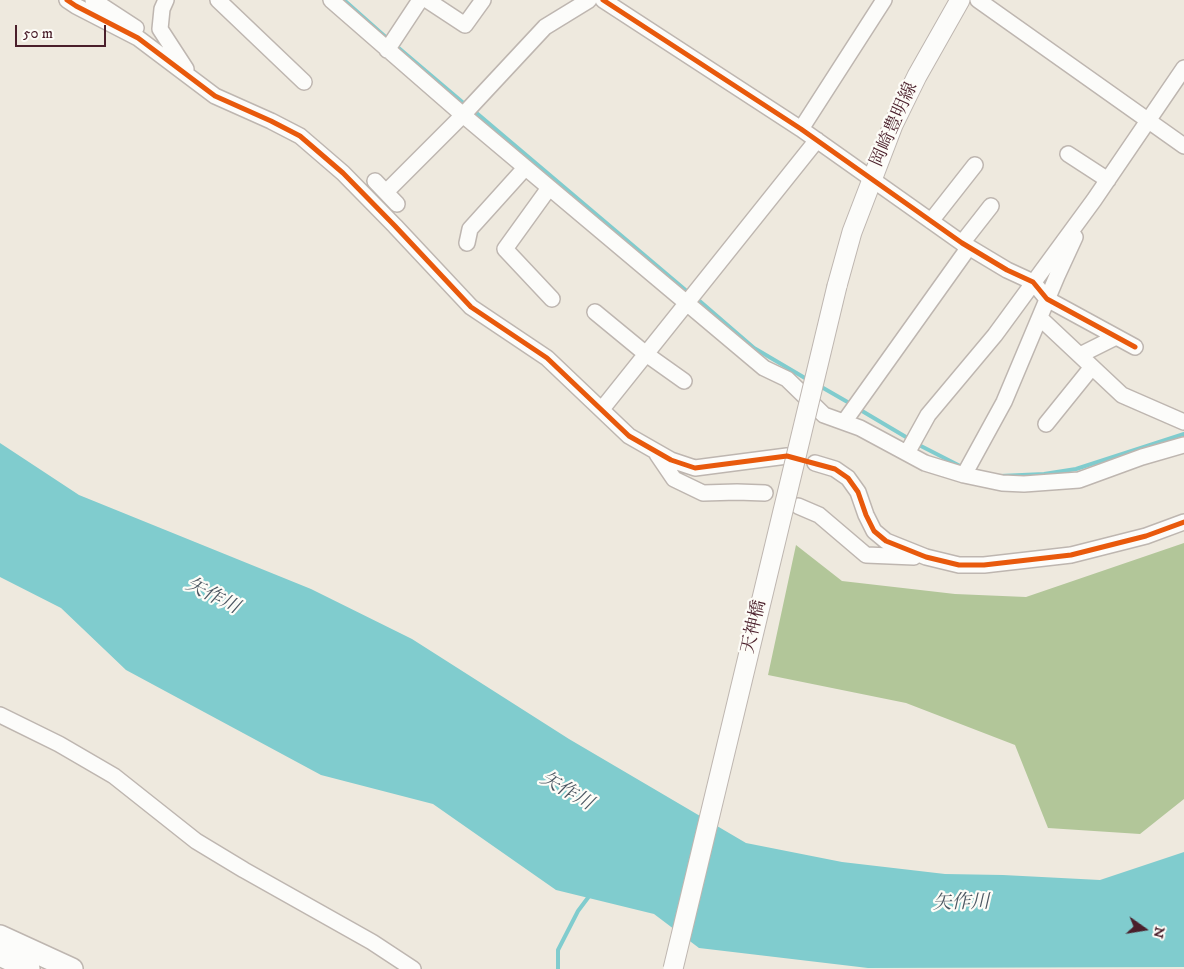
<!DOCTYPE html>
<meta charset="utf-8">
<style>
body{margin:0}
#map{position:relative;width:1184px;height:969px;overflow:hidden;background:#eee9de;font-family:"IM FELL DW Pica",serif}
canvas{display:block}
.north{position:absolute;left:1119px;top:904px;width:50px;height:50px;-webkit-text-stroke:4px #fdfcf7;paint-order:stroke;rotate:103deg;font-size:14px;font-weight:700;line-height:20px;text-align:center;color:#4a1f2b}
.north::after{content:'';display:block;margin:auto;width:18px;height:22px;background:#4a1f2b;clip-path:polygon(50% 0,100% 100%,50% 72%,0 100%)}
.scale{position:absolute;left:15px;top:25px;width:91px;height:22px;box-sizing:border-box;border:2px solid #4a1f2b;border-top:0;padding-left:6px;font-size:15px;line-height:18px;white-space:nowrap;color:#4a1f2b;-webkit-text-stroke:4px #fdfcf7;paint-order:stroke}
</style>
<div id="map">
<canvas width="1184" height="969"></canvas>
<div class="north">N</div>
<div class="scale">50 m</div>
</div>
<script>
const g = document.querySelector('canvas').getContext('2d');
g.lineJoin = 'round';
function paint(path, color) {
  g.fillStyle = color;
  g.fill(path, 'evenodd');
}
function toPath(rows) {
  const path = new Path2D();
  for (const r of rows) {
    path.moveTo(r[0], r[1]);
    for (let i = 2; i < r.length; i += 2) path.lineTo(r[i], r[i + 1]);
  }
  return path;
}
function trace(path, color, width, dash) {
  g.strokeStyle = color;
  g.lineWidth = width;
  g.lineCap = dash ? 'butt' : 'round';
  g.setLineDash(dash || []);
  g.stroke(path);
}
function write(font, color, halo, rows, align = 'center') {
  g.font = font + ' "IM FELL DW Pica","Noto Serif JP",serif';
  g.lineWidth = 4.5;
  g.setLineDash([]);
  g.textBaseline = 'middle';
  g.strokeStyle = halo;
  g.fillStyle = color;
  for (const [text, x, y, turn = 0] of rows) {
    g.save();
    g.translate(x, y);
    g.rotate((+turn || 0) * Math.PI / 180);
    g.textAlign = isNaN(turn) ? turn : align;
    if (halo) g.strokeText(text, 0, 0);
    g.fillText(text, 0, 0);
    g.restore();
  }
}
paint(toPath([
 [1184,543,1184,799,1140,834,1048,828,1015,745,906,703,768,675,796,545,842,581,955,594,1026,597]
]), '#b2c699');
paint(toPath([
 [0,443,79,495,311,589,412,639,569,739,746,843,842,862,945,874,1003,875,1100,880,1184,852,1184,967,868,968,699,948,654,914,556,890,433,804,321,775,126,670,61,608,0,577]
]), '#80ccce');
trace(toPath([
 [344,0,389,40],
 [394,44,467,106],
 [473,110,689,293],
 [695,297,754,348,810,381],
 [818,385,851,404],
 [857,408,911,440],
 [917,444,962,467],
 [1000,476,1044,474,1076,469,1184,434],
 [558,969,558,950,578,911,590,895]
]), '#80ccce', 4);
const minor = toPath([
 [67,0,76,6,138,38,215,96,271,121,300,136,343,173,395,226,471,307,547,358,629,436,671,460,695,468,787,456],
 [93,0,136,28],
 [166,0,162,9,160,29,186,69],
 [218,0,304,82],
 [331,0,463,115,764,368,787,379,824,415,860,428,925,463,964,475,1002,483,1024,484,1079,480,1142,457,1184,445],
 [427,0,465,25,483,0],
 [603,0,801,129,962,243,1007,270,1033,282,1047,299,1135,347],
 [978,0,1184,146],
 [387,50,420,0],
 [801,129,884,0],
 [1068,154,1108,180],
 [375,181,397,204],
 [549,188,505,249,552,299],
 [386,192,463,115,545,27,589,0],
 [931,221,975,165],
 [467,243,470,229,525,168],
 [962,243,991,206],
 [595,312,646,354,684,381],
 [1040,318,1122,395,1184,422],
 [1080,355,1116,337],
 [602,409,817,140],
 [844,422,969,247],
 [1046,424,1092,367],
 [907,453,928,415,995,335,1094,200,1184,68],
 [657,454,674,479,703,493,737,492,765,493],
 [815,463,835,469,848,478,858,492,866,515,874,531,886,541,926,557,959,565,984,565,1071,555,1146,536,1184,522],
 [964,475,1004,402,1057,276,1075,237],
 [798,506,819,515,866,555,914,557],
 [0,715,59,744,114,776,196,841,244,870,372,942,413,969]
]);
const major = toPath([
 [837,286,852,232,893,125,917,76,960,0]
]);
const highway = toPath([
 [0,936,72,969],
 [0,955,29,969]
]);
trace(minor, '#beb6b0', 18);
trace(major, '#beb6b0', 21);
trace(highway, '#beb6b0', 24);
trace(minor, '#fcfcfa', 15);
trace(major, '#fcfcfa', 19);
trace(highway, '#fcfcfa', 21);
const majorBridge = toPath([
 [673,969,837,286]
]);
trace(majorBridge, '#beb6b0', 21, []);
trace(majorBridge, '#fcfcfa', 19);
trace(toPath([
 [67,0,76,6,138,38,215,96,271,121,300,136,343,173,395,226,471,307,547,358,629,436,671,460,695,468,787,456,835,469,848,478,858,492,866,515,874,531,886,541,926,557,959,565,984,565,1071,555,1146,536,1184,522],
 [603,0,801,129,962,243,1007,270,1033,282,1047,299,1135,347]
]), '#e8590c', 5);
write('18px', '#4a1f2b', '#fdfcf7', [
 ["岡崎豊明線",895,125,-66],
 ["天神橋",755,627,-77]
]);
write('italic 19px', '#4c5762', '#fdfcf7', [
 ["矢作川",212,597,27],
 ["矢作川",566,792,30],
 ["矢作川",961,904,-1]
]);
</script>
